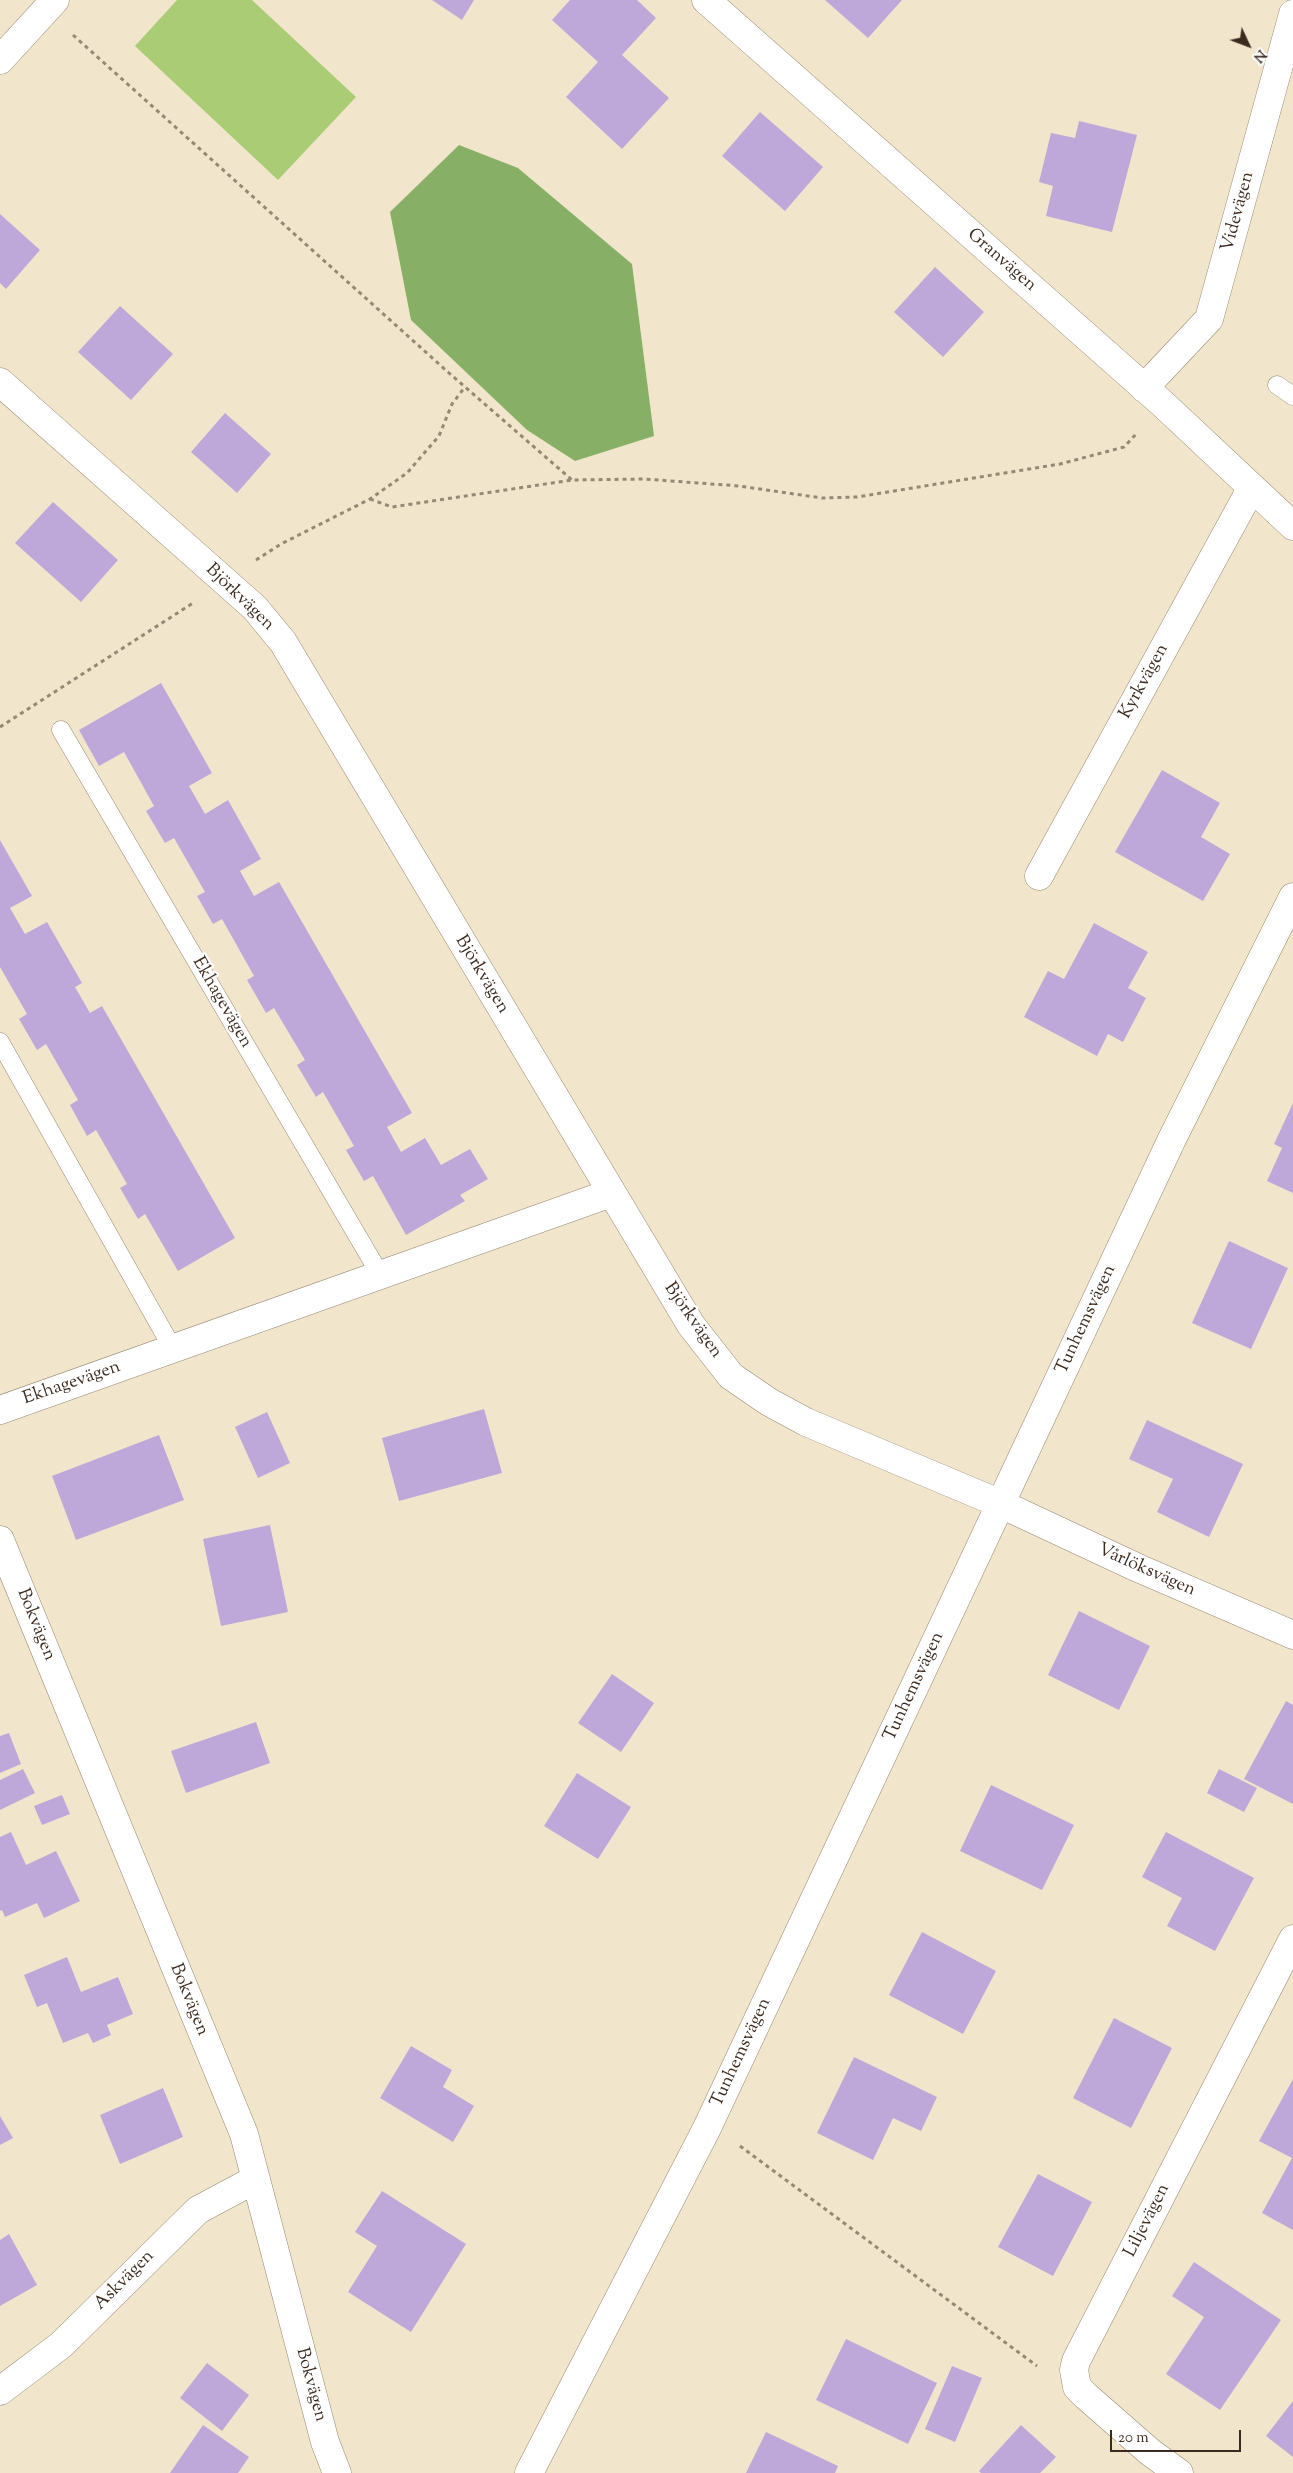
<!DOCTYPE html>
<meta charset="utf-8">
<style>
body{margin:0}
#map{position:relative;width:1293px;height:2473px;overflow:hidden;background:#f1e6cc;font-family:"Sorts Mill Goudy",serif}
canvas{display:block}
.north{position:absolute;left:1223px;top:20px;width:50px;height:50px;-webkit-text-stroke:4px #fff;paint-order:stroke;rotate:133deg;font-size:14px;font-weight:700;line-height:20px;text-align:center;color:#3b2a1e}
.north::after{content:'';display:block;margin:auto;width:18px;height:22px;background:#3b2a1e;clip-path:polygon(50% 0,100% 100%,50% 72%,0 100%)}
.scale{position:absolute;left:1110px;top:2430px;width:131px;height:22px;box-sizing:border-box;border:2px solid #3b2a1e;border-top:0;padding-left:6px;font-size:15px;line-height:18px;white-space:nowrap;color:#3b2a1e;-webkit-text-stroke:4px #fff;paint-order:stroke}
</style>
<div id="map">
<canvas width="1293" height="2473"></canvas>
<div class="north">N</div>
<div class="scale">20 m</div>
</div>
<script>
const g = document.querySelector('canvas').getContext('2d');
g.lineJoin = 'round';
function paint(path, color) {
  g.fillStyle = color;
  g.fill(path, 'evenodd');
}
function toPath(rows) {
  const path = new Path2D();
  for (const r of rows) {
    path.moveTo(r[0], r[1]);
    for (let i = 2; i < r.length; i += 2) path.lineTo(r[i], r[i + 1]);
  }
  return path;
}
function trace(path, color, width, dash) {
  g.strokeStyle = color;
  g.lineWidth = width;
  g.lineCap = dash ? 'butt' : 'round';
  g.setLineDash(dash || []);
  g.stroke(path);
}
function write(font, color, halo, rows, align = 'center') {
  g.font = font + ' "Sorts Mill Goudy",serif';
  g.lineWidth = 4.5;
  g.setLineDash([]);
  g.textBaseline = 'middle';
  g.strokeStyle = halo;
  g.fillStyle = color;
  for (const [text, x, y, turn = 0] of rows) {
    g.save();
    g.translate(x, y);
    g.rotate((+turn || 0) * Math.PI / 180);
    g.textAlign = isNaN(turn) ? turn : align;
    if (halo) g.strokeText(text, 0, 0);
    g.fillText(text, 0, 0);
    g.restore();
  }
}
paint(toPath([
 [177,0,252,0,356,97,278,180,135,46]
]), '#aacc75');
paint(toPath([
 [459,145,518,168,632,264,654,436,575,461,527,430,411,320,390,212]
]), '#87b066');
paint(toPath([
 [432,0,474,0,462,20],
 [570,0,637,0,656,18,622,55,669,98,622,149,566,97,598,62,552,20],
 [825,0,902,0,868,38],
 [760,112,823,167,785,211,722,156],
 [1079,121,1137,135,1112,232,1046,216,1053,186,1039,182,1051,133,1075,138],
 [0,214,40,250,6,289,0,283],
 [935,267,984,312,943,357,894,312],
 [120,306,173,354,131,400,78,352],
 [225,413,271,454,237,493,191,452],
 [53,502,118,560,81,602,15,543],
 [161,683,212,773,189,786,205,814,228,800,261,859,240,871,254,896,279,882,412,1113,387,1127,401,1152,425,1138,441,1165,470,1149,488,1179,460,1195,465,1201,406,1235,373,1176,364,1181,346,1150,354,1146,323,1092,316,1097,297,1065,305,1060,274,1008,266,1013,247,980,254,976,222,919,213,924,197,896,205,892,174,838,165,843,146,811,154,806,124,752,99,766,79,730],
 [1162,770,1220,803,1201,837,1230,854,1203,901,1115,852],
 [0,840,32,896,10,908,25,934,47,922,82,983,75,987,90,1013,102,1006,235,1238,178,1271,145,1214,138,1219,120,1188,127,1184,96,1130,87,1136,70,1105,78,1100,46,1044,37,1050,19,1019,27,1014,0,967],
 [1094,923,1148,952,1128,988,1146,998,1123,1042,1108,1034,1097,1056,1024,1017,1048,971,1064,979],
 [1293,1103,1293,1193,1267,1181,1282,1148,1274,1144],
 [1229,1241,1288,1268,1251,1349,1192,1323],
 [484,1409,502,1473,399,1501,382,1438],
 [267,1412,290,1463,258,1478,235,1427],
 [1147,1420,1243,1464,1209,1537,1157,1512,1173,1479,1129,1459],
 [159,1435,184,1500,76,1540,52,1476],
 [270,1525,288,1612,221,1626,203,1539],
 [1079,1611,1150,1646,1119,1710,1048,1675],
 [612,1674,654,1703,621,1752,578,1723],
 [1286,1701,1293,1705,1293,1804,1244,1779],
 [256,1722,270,1763,186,1793,171,1751],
 [9,1733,21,1764,0,1773,0,1736],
 [23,1769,35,1793,0,1810,0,1780],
 [1219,1769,1257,1788,1244,1812,1207,1793],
 [577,1773,631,1807,598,1859,544,1826],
 [991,1785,1074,1825,1042,1890,960,1851],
 [62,1795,70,1814,42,1825,34,1806],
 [11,1832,26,1865,56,1851,80,1901,44,1918,37,1903,5,1917,2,1910,0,1911,0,1837],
 [1166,1832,1254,1878,1215,1951,1167,1926,1182,1898,1142,1877],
 [922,1932,996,1971,963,2034,889,1995],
 [67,1957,81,1992,118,1977,133,2014,107,2025,111,2035,93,2043,88,2033,63,2043,47,2003,37,2007,24,1975],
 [1114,2018,1172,2048,1131,2128,1073,2098],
 [411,2046,452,2070,443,2087,474,2106,453,2142,380,2098],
 [854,2057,937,2097,921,2131,893,2118,873,2160,817,2133],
 [1293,2079,1293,2230,1262,2213,1292,2158,1259,2141],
 [163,2088,183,2137,120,2164,100,2115],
 [0,2116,13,2138,0,2145],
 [1038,2174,1092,2202,1053,2276,998,2247],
 [382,2191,466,2244,411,2332,348,2292,377,2246,355,2232],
 [9,2234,37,2285,0,2306,0,2240],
 [1194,2262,1281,2320,1220,2410,1166,2374,1204,2317,1172,2296],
 [846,2339,937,2383,908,2444,816,2400],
 [207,2363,249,2395,222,2431,180,2398],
 [952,2366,982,2378,955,2442,925,2429],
 [1293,2401,1293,2457,1266,2436],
 [203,2425,249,2457,238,2473,170,2473],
 [1021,2425,1056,2457,1040,2473,981,2473,979,2471],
 [766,2432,838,2466,835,2473,746,2473]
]), '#bea8d9');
const service = toPath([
 [1277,385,1293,396],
 [61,730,381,1276],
 [0,1042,173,1349]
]);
const minor = toPath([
 [706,0,1164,405,1293,526],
 [0,60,55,0],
 [0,382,255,608,283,642,691,1325,731,1376,769,1402,806,1422,1001,1504,1138,1568,1293,1635],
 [1144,388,1209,319,1293,14],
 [1039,876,1251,489],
 [0,1410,611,1193],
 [0,1540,244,2134,325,2442,337,2473],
 [0,2391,61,2345,198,2210,256,2179],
 [1179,2473,1150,2452,1086,2396,1077,2387,1074,2370,1076,2361,1293,1939]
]);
const tertiary = toPath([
 [529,2473,707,2128,1172,1139,1293,897]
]);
trace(service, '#968875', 19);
trace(minor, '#968875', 29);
trace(tertiary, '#968875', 29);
trace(toPath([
 [73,35,449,373,572,480],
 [370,499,392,507,572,480,644,479,739,486,822,498,857,497,1060,464,1124,447,1138,432],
 [256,560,281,544,370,499,407,473,439,436,452,404,465,387],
 [0,727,193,603],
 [740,2146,1037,2366]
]), '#968875', 3, [4, 4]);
trace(service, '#fff', 18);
trace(minor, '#fff', 28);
trace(tertiary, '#fff', 28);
write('18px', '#3b2a1e', '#fff', [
 ["Videvägen",1239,212,-75],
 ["Granvägen",1001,261,41],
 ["Björkvägen",239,598,44],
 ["Kyrkvägen",1145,682,-61],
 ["Björkvägen",481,975,59],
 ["Ekhagevägen",221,1003,60],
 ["Tunhemsvägen",1087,1320,-65],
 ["Björkvägen",692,1321,55],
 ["Ekhagevägen",72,1384,-19],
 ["Vårlöksvägen",1146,1571,24],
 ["Bokvägen",35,1625,68],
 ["Tunhemsvägen",915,1687,-65],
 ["Bokvägen",188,2000,68],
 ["Tunhemsvägen",742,2053,-65],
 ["Liljevägen",1148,2221,-63],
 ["Askvägen",125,2281,-45],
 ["Bokvägen",310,2385,75]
]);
</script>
